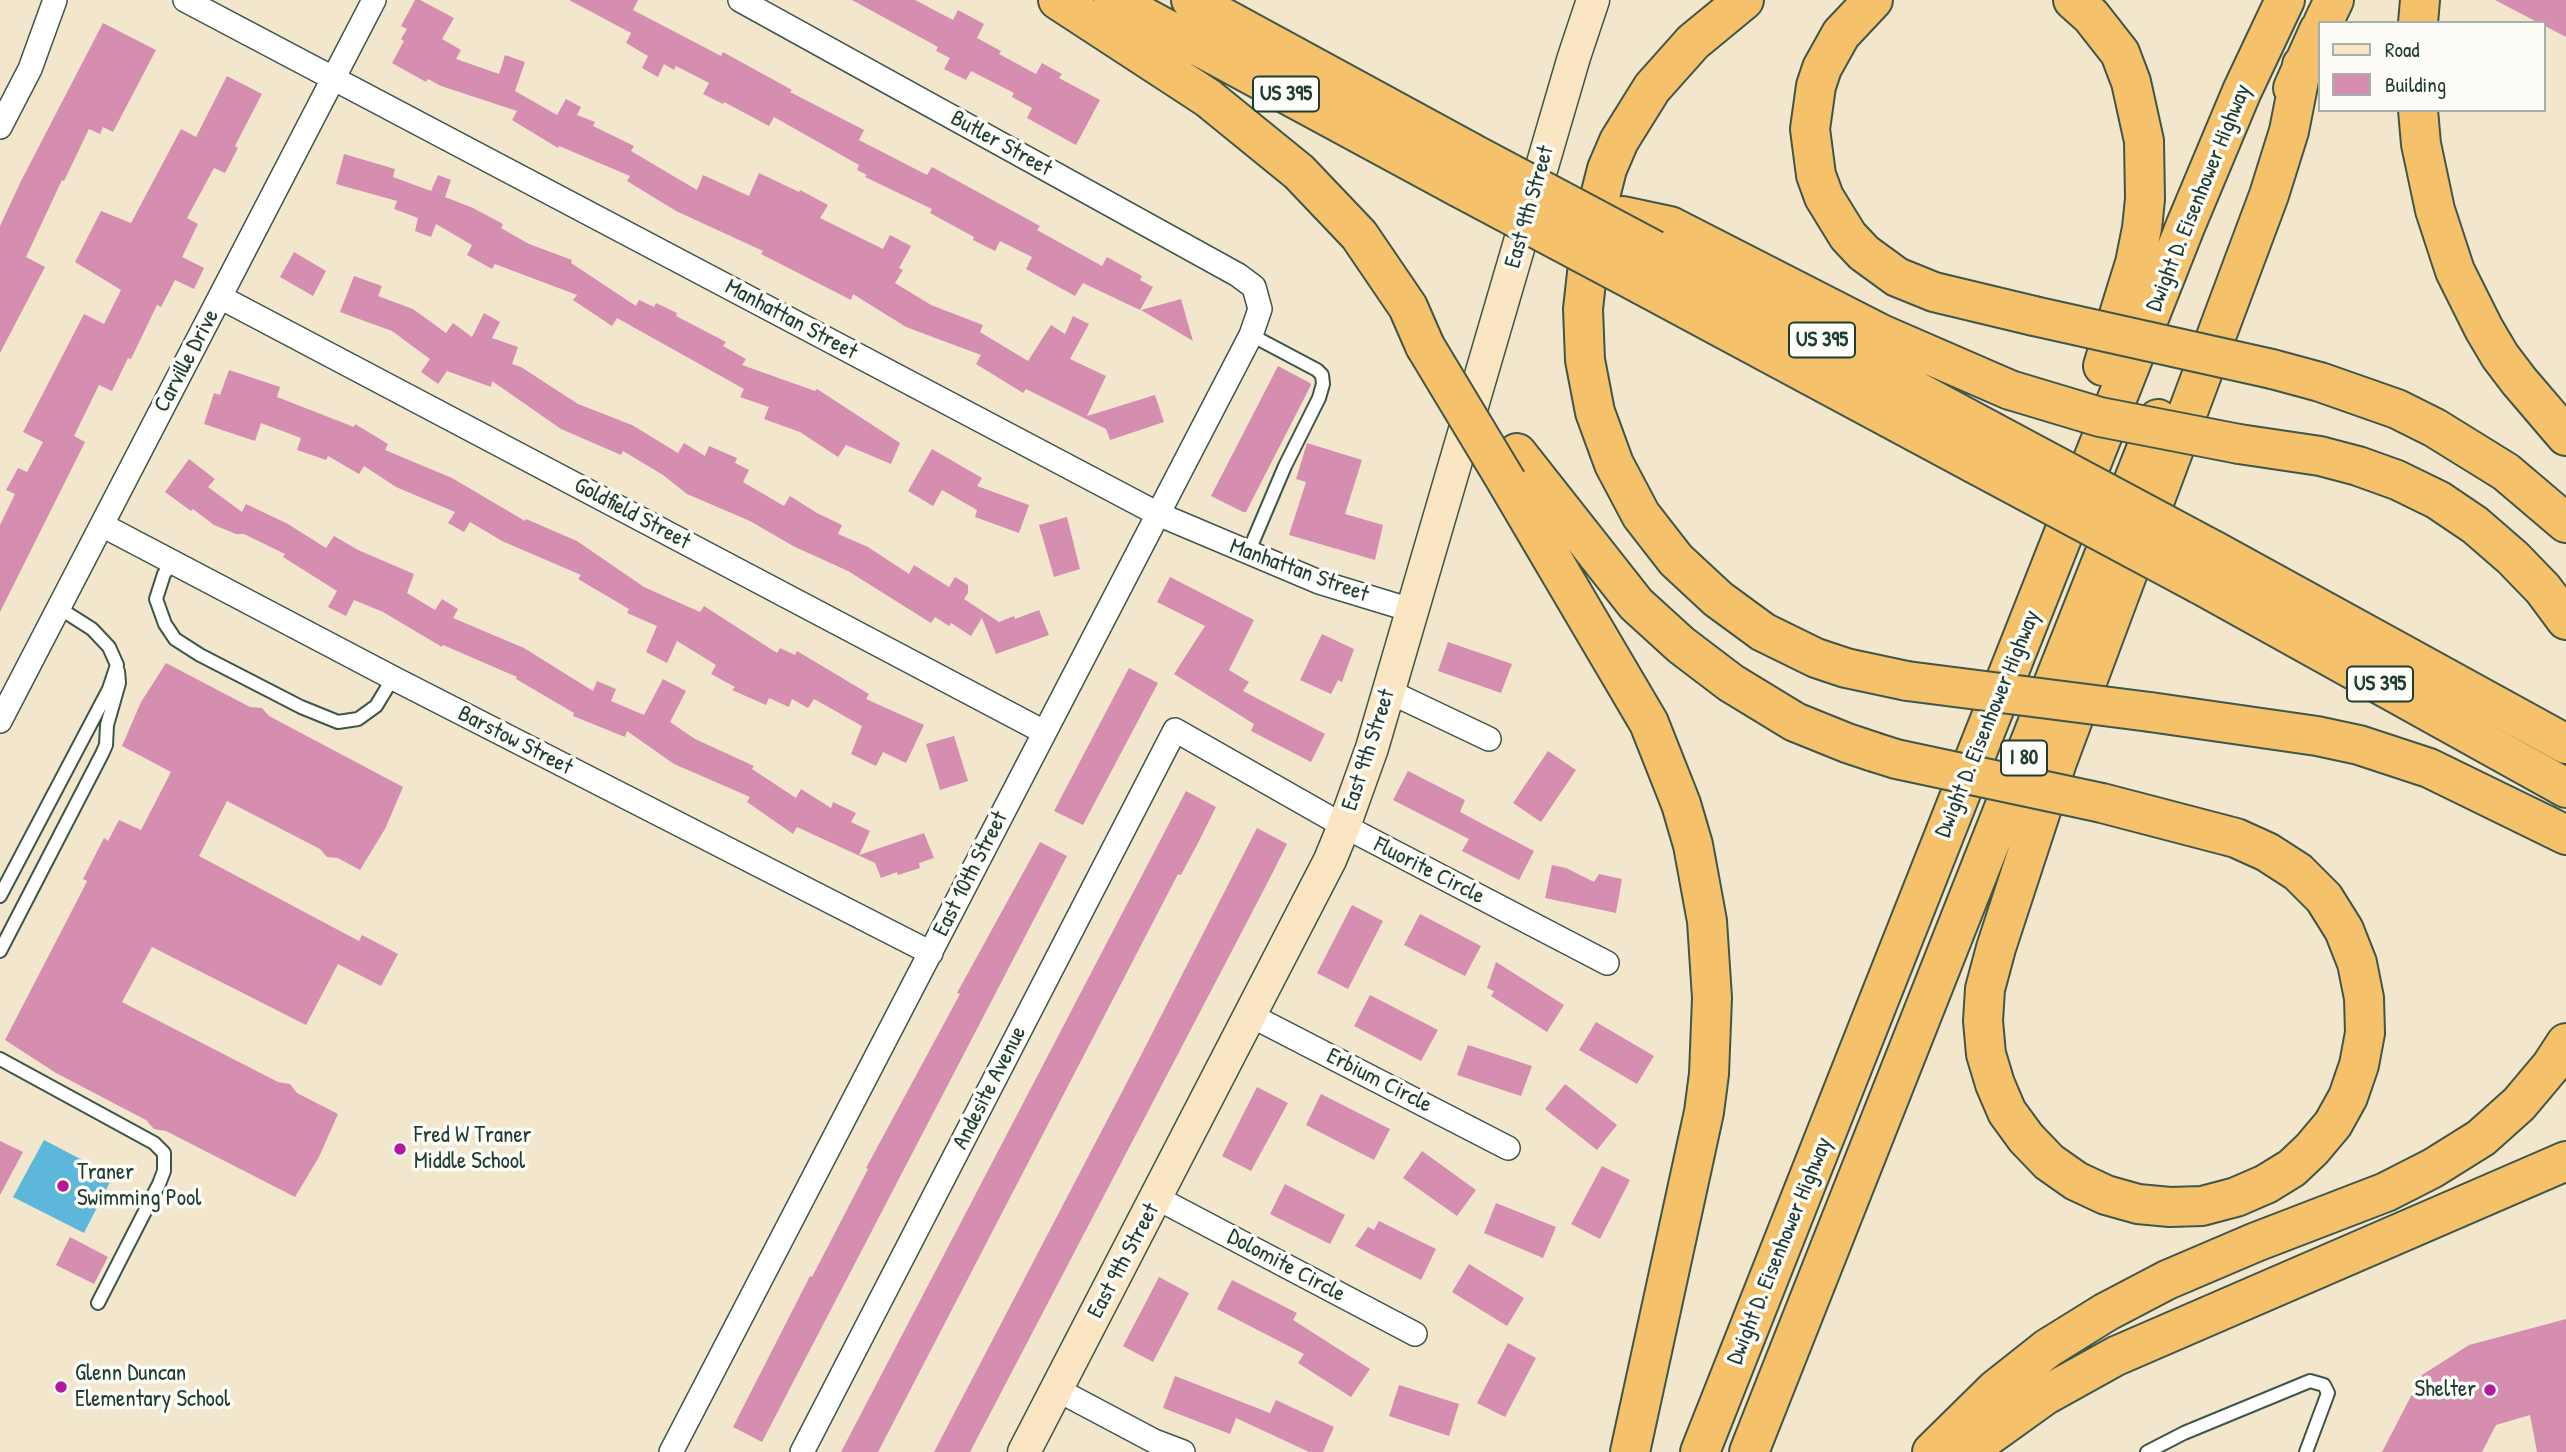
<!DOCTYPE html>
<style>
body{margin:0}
#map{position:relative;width:2566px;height:1452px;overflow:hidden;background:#f2e7cd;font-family:"Patrick Hand",sans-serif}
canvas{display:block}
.legend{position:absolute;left:2318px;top:21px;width:228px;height:91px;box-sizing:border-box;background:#fdfcf7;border:2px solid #a4b0a9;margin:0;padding:9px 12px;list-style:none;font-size:21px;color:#1f3d34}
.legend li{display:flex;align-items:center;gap:14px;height:35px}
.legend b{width:35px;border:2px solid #a4b0a9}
</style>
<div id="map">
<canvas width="2566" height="1452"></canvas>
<ul class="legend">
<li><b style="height:9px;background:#fbe6c4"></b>Road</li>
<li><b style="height:19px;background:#d68eb0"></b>Building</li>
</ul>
</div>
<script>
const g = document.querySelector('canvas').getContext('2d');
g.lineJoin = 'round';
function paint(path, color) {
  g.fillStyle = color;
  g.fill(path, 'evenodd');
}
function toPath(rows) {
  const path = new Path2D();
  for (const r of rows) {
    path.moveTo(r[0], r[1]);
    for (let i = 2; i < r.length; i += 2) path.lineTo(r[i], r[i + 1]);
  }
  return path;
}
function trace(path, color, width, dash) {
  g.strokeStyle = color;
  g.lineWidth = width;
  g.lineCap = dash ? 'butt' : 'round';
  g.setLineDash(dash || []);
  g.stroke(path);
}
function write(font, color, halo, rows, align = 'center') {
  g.font = font + ' "Patrick Hand",sans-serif';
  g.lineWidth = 7;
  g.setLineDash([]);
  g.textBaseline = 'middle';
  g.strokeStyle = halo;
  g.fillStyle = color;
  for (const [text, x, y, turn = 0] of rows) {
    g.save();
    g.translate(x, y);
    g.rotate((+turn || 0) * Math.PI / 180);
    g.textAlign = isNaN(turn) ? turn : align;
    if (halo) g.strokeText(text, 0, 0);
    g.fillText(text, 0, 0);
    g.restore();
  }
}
paint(toPath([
 [44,1140,113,1176,84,1233,13,1197]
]), '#5db7db');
paint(toPath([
 [415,0,420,0,454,18,442,39,461,50,456,59,499,74,505,55,525,62,515,91,557,115,566,99,581,107,577,115,595,122,593,126,634,146,631,151,697,190,703,175,749,196,759,173,799,192,800,190,828,205,820,218,883,249,890,235,911,246,899,268,903,270,895,283,931,305,983,325,980,332,1028,361,1051,325,1065,334,1073,316,1089,324,1070,359,1106,376,1087,416,1155,395,1164,422,1110,440,1106,429,1026,389,1023,393,976,364,981,355,906,327,853,294,851,300,761,254,763,251,676,211,627,181,630,176,559,146,558,148,512,120,517,111,441,86,428,79,426,82,392,63,404,41,401,39,407,29,401,26],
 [569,0,638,0,633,10,721,56,723,52,792,90,790,92,864,130,859,140,927,175,932,167,1040,226,1037,230,1102,266,1107,257,1142,276,1140,280,1153,287,1140,310,1083,283,1075,296,1026,269,1032,257,1000,241,995,251,973,240,974,237,930,213,932,209,865,177,867,175,857,170,859,165,774,117,769,126,724,102,723,104,703,94,709,83,676,66,674,70,664,64,658,77,642,68,648,56,626,43,631,33],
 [852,0,915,0,953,20,958,10,984,24,977,38,1001,51,999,54,1036,74,1042,63,1062,74,1059,78,1100,100,1076,145,1027,118,1032,108,1012,97,1014,93,971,71,966,80,944,69,950,58,936,51,938,47],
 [2495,0,2566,0,2566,37,2543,25,2543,23,2539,23],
 [103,23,156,50,113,132,103,127,100,134,89,129,64,181,62,180,26,257,45,267,0,353,0,226,21,181],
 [227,76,262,94,235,146,238,148,225,173,214,168,187,218,198,224,182,257,204,268,194,289,175,280,161,307,157,305,131,359,128,358,112,391,99,385,74,436,85,442,0,612,0,525,15,494,6,490,18,468,27,472,43,442,23,432,84,314,104,324,121,290,75,262,101,211,131,223,181,129,196,137],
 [344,154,395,169,393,177,431,191,438,175,451,180,445,197,473,208,503,224,501,228,529,244,572,260,571,263,636,306,639,300,654,307,656,303,677,313,676,316,726,342,723,346,746,359,742,365,815,391,817,389,900,443,891,464,846,445,838,457,800,432,764,419,769,407,740,397,744,389,617,318,612,326,573,300,577,295,495,264,492,269,467,255,472,245,436,224,431,237,415,231,418,218,394,209,397,201,336,184],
 [294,252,326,271,313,296,280,277],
 [354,276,382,286,378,296,413,309,446,333,453,323,472,337,484,313,500,322,492,338,518,347,512,364,521,367,578,404,632,425,678,453,684,443,705,456,709,446,737,458,735,463,749,470,743,482,784,506,790,496,817,513,842,525,838,534,868,547,909,574,914,565,949,587,955,577,968,585,968,593,964,599,999,622,1014,616,1015,619,1039,610,1049,635,996,654,982,618,971,636,951,623,949,626,935,617,931,623,848,571,793,546,750,521,687,494,663,475,623,451,621,455,561,429,492,381,491,387,447,371,438,384,421,372,430,359,392,331,340,312],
 [1181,299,1193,341,1141,310],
 [1278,366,1310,383,1311,385,1246,512,1243,512,1211,496],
 [229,370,280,387,277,397,354,427,355,424,388,444,385,450,452,478,525,521,526,519,577,541,644,587,700,612,704,606,777,653,780,648,795,655,797,651,869,694,866,699,924,725,906,763,883,752,876,766,851,754,862,726,814,699,808,708,792,699,789,707,769,698,766,705,732,690,735,687,711,674,716,665,677,641,667,663,646,652,657,626,627,613,629,609,578,579,581,575,502,541,470,522,464,532,448,523,455,512,396,487,364,466,359,474,328,456,326,460,297,450,301,438,261,423,255,441,204,424,214,393,220,395],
 [1307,443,1362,460,1345,514,1383,525,1375,560,1289,535,1306,482,1296,479],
 [932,449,982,478,977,486,1029,505,1019,533,975,517,977,510,942,490,933,506,908,491],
 [189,459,215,479,208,487,242,512,246,504,288,524,326,548,334,536,358,550,414,574,407,593,435,610,442,599,458,609,453,618,524,648,593,691,597,681,616,689,611,701,644,715,663,679,686,691,670,722,695,739,754,766,752,769,796,798,801,789,831,808,833,802,856,813,851,822,870,831,859,855,924,833,934,858,919,863,920,868,898,875,897,872,881,878,875,863,797,827,793,834,747,802,750,797,674,764,627,731,625,737,573,716,574,713,516,679,517,677,443,645,442,647,383,612,354,600,346,616,328,607,337,591,283,557,285,554,244,534,236,534,214,525,193,509,191,511,165,492],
 [1067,517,1080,569,1054,577,1039,525],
 [1170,577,1254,620,1229,670,1249,682,1243,691,1325,734,1311,762,1251,731,1254,724,1174,674,1205,626,1157,602],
 [1322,634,1354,649,1342,682,1338,680,1331,694,1300,680],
 [1448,642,1512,664,1501,693,1438,671],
 [166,663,250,707,262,708,269,716,403,787,385,829,360,870,338,858,327,857,320,849,227,801,199,856,359,941,362,935,398,954,381,986,338,964,306,1025,152,947,122,1002,278,1082,290,1084,297,1093,338,1114,319,1157,295,1197,166,1131,154,1129,146,1120,56,1073,5,1040,80,895,87,881,83,879,104,838,108,841,119,820,141,830,171,772,122,746,141,702],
 [1129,668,1158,683,1083,825,1054,811],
 [954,736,968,781,940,790,926,744],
 [1548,751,1576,770,1541,822,1513,803],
 [1408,771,1465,800,1460,812,1534,851,1519,880,1462,851,1469,839,1393,800],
 [1186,791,1216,807,1199,841,1181,875,1178,874,878,1452,841,1452],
 [1257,828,1287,844,1270,878,970,1452,934,1452,1136,1065],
 [1040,842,1067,856,762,1442,733,1427,810,1276,812,1277,868,1169,866,1168,960,994,957,993],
 [1552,865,1566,868,1594,882,1599,874,1622,879,1616,913,1545,898],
 [1352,905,1383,921,1348,989,1317,973],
 [1420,914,1481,946,1465,976,1404,945],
 [1496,962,1564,1005,1547,1032,1491,996,1494,991,1487,988],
 [1370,995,1438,1030,1421,1061,1354,1026],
 [1596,1022,1654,1056,1637,1084,1579,1050],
 [1468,1045,1532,1066,1521,1096,1457,1075],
 [1565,1084,1617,1125,1597,1150,1545,1109],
 [1257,1087,1288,1103,1251,1171,1222,1156],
 [1321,1094,1390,1129,1374,1160,1306,1125],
 [0,1141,23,1152,0,1195],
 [1422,1151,1476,1190,1457,1216,1403,1178],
 [1602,1166,1630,1180,1600,1239,1571,1224],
 [1285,1184,1345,1215,1330,1244,1270,1214],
 [1496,1203,1556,1227,1543,1258,1484,1233],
 [1379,1221,1436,1249,1421,1280,1355,1246,1368,1227,1374,1230],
 [70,1237,108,1257,94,1284,56,1265],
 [1469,1264,1524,1298,1507,1326,1452,1292],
 [1159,1277,1189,1293,1153,1362,1123,1346],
 [1232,1280,1297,1313,1293,1320,1370,1369,1351,1397,1298,1363,1304,1354,1217,1309],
 [2566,1319,2566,1452,2537,1452,2530,1415,2496,1425,2482,1452,2382,1452,2422,1375,2469,1345],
 [1508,1343,1536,1358,1505,1417,1477,1403],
 [1175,1376,1270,1413,1276,1400,1334,1427,1323,1452,1309,1452,1236,1418,1230,1434,1163,1408],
 [1399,1385,1459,1404,1449,1436,1389,1416]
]), '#d68eb0');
const lane = toPath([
 [1248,553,1285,466,1319,398,1323,384,1322,375,1317,370,1251,335],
 [172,563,164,574,156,599,165,624,175,639,200,655,301,707,338,722,358,719,376,706,393,678],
 [0,896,109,689,117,665,109,647,92,629,59,608],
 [0,951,102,754,106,745,107,725,119,683,118,671],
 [0,1059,154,1143,164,1153,164,1171,159,1184,98,1303],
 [2147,1452,2184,1433,2310,1381,2324,1385,2328,1393,2306,1452]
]);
const street = toPath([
 [185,0,1158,514,1319,582,1411,610],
 [0,127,30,69,55,0],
 [220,297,1044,732],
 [102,525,393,678,931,953],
 [1388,691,1489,739],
 [0,721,374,0],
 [1250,1015,1508,1148],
 [1157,1198,1415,1334],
 [1056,1389,1154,1441,1183,1452],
 [671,1452,1251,335,1260,309,1254,287,1238,275,740,0],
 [802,1452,1175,730,1344,826,1607,963]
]);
const secondary = toPath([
 [1024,1452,1330,860,1344,826,1372,748,1574,57,1593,0]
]);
const highway = toPath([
 [1058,0,1208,98,1299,172,1359,235,1408,307,1425,346],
 [1113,0,1460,188],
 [1191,0,1470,152],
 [1744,0,1693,42,1652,88,1619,141,1607,169,1592,228,1583,309,1585,360,1595,412,1614,464,1641,515,1676,560,1718,599,1763,632,1816,658,1846,668,1907,681],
 [1873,0,1841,34,1822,68,1816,86,1810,129,1816,175,1824,197,1848,236,1864,253,1897,277,1934,292,2034,316],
 [2073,0,2091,16,2120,53,2131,82,2144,141,2145,199,2142,228,2135,263,2103,366],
 [2323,23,2334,0],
 [2418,23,2420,0],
 [2293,88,2319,30],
 [2418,110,2421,144,2435,210,2455,271,2484,329,2500,356,2519,381,2566,436],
 [1623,216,1670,226,1881,334,2010,390],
 [1654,250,1989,430],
 [1642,285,1975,464],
 [2272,369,2320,382,2397,409,2435,428,2506,472,2566,523],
 [2239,444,2320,456,2358,466,2397,480,2438,500,2475,525,2513,558,2543,589,2566,620],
 [1517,453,1636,604,1681,645,1731,683,1795,722,1847,743,1874,752],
 [1507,482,1649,723,1681,804,1693,845,1707,921,1712,998,1709,1074,1704,1112,1630,1452],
 [2213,550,2566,744],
 [2199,584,2566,788],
 [2150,712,2317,736,2359,745,2429,768,2566,835],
 [2102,803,2236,838,2267,852,2298,872,2324,898,2344,930,2357,963,2364,998,2365,1033,2359,1065,2348,1097,2333,1124,2312,1149,2292,1168,2266,1184,2236,1197,2202,1206,2170,1207,2138,1204,2106,1195,2076,1181,2049,1162,2026,1138,2007,1112,1995,1084,1986,1054,1983,1021,1985,989,1996,948,2057,762,2269,195,2289,131,2302,65],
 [1700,1452,2185,227,2242,91,2285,0],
 [1749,1452,2158,419],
 [1932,1452,1995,1390,2048,1348,2106,1312,2167,1280,2256,1242,2386,1192,2433,1168,2481,1138,2519,1104,2551,1066,2566,1043],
 [1966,1452,2044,1396,2116,1356,2566,1161]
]);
trace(lane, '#3f564b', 16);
trace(street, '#3f564b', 26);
trace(secondary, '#3f564b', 35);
trace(highway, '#3f564b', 42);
trace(lane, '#fff', 12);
trace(street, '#fff', 23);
trace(secondary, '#fbe6c4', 32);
trace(highway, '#f5c16b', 38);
const highwayBridge = toPath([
 [1470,152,1654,250],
 [1460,188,1642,285],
 [2034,316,2272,369],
 [1425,346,1507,482],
 [2010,390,2100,417,2239,444],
 [1989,430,2213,550],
 [1975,464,2199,584],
 [1907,681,2150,712],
 [1874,752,1896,759,2102,803]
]);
trace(highwayBridge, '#3f564b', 42, []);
trace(highwayBridge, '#f5c16b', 38);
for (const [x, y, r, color] of [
 [400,1149,7,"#b5179e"],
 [63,1186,7,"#b5179e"],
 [61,1387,7,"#b5179e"],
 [2490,1390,7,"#b5179e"]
]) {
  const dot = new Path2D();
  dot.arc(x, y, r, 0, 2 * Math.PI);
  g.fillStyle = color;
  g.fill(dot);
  trace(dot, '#fdfcf7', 2.5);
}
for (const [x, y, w] of [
 [1286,94,66],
 [1822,340,66],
 [2380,684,66],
 [2024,758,46]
]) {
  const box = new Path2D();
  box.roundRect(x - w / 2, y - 17.5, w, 35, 5);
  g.fillStyle = '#fdfcf7';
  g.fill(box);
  trace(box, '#1f3d34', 2);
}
write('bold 21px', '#1f3d34', null, [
 ["US 395",1286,94],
 ["US 395",1822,340],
 ["US 395",2380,684],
 ["I 80",2024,758]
]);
write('23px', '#1f3d34', '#fdfcf7', [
 ["Butler Street",1001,144,29],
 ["Dwight D. Eisenhower Highway",2199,198,-68],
 ["East 9th Street",1530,207,-74],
 ["Manhattan Street",791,320,28],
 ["Carville Drive",187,361,-62],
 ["Goldfield Street",632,514,28],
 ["Manhattan Street",1299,571,20],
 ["Dwight D. Eisenhower Highway",1988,724,-68],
 ["Barstow Street",515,741,27],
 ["East 9th Street",1369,750,-72],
 ["Fluorite Circle",1429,871,27],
 ["East 10th Street",971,874,-63],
 ["Erbium Circle",1379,1081,27],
 ["Andesite Avenue",990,1088,-63],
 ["Dwight D. Eisenhower Highway",1780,1251,-68],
 ["East 9th Street",1124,1261,-62],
 ["Dolomite Circle",1286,1266,28]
]);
write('23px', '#1f3d34', '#fdfcf7', [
 ["Fred W Traner",414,1136],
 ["Middle School",414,1162],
 ["Traner",77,1173],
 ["Swimming Pool",77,1199],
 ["Glenn Duncan",75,1374],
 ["Elementary School",75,1400],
 ["Shelter",2476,1390,"right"]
], 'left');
</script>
